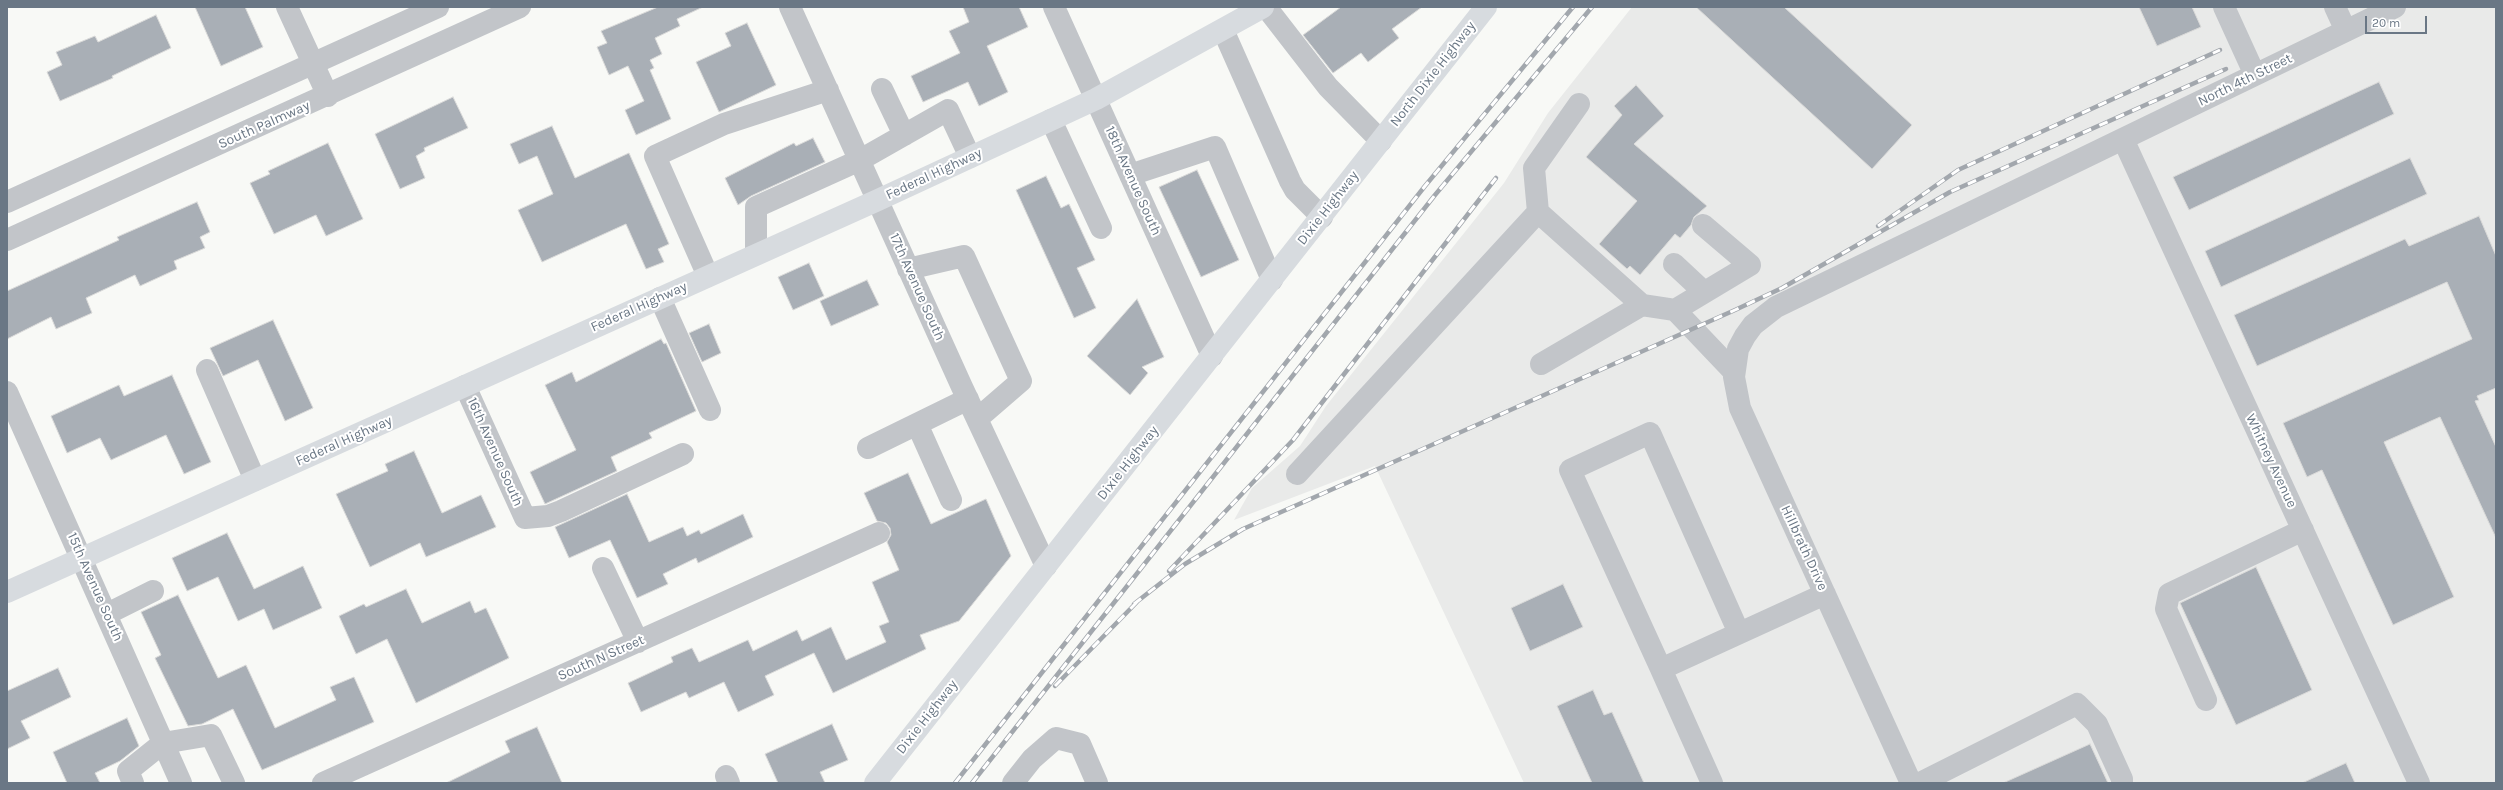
<!DOCTYPE html>
<style>
body{margin:0}
#map{position:relative;width:2503px;height:790px;overflow:hidden;background:#f8f9f6;font-family:Karla,sans-serif}
canvas{display:block}
.frame{position:absolute;inset:0;border:8px solid #6a7785;pointer-events:none}
.scale{position:absolute;left:2365px;top:16px;width:62px;height:18px;box-sizing:border-box;border:2px solid #6a7785;border-top:0;padding-left:5px;font-size:12px;line-height:14px;white-space:nowrap;color:#6a7785;-webkit-text-stroke:3px #fff;paint-order:stroke}
</style>
<div id="map">
<canvas width="2503" height="790"></canvas>
<div class="frame"></div>
<div class="scale">20 m</div>
</div>
<script>
const g = document.querySelector('canvas').getContext('2d');
g.lineJoin = 'round';
function paint(path, color) {
  g.fillStyle = color;
  g.fill(path, 'evenodd');
}
function toPath(rows) {
  const path = new Path2D();
  for (const r of rows) {
    path.moveTo(r[0], r[1]);
    for (let i = 2; i < r.length; i += 2) path.lineTo(r[i], r[i + 1]);
  }
  return path;
}
function trace(path, color, width, dash) {
  g.strokeStyle = color;
  g.lineWidth = width;
  g.lineCap = dash ? 'butt' : 'round';
  g.setLineDash(dash || []);
  g.stroke(path);
}
function write(font, color, halo, rows, align = 'center') {
  g.font = font + ' Karla,sans-serif';
  g.lineWidth = 4;
  g.setLineDash([]);
  g.textBaseline = 'middle';
  g.strokeStyle = halo;
  g.fillStyle = color;
  for (const [text, x, y, turn = 0] of rows) {
    g.save();
    g.translate(x, y);
    g.rotate((+turn || 0) * Math.PI / 180);
    g.textAlign = isNaN(turn) ? turn : align;
    if (halo) g.strokeText(text, 0, 0);
    g.fillText(text, 0, 0);
    g.restore();
  }
}
paint(toPath([
 [1632,7,2496,7,2496,783,1524,783,1375,466,1234,520,1252,488,1300,446,1326,406,1504,183,1548,113]
]), '#e9eae9');
const building = toPath([
 [195,7,245,7,263,47,221,66,195,7],
 [658,7,703,7,677,19,680,26,655,38,662,54,650,60,654,68,650,70,671,119,636,135,625,110,644,101,628,66,609,75,597,47,607,43,601,31,658,7],
 [963,7,1019,7,1028,27,987,46,1008,92,979,106,968,82,923,102,911,76,960,53,949,31,969,22,963,7],
 [1341,7,1422,7,1392,29,1399,38,1368,62,1361,53,1333,73,1303,35,1341,7],
 [1696,7,1784,7,1912,125,1872,169,1696,7],
 [2139,7,2192,7,2201,27,2157,46,2139,7],
 [156,15,171,48,112,76,113,78,60,101,47,72,62,65,56,52,95,36,98,42,156,15],
 [747,23,776,85,719,112,696,62,731,46,725,33,747,23],
 [2379,82,2394,114,2189,210,2173,177,2379,82],
 [1636,85,1664,116,1634,144,1707,206,1694,217,1691,225,1680,238,1675,234,1640,275,1630,266,1627,269,1599,244,1637,201,1586,157,1622,115,1614,106,1636,85],
 [453,97,468,128,424,148,425,151,416,156,425,178,400,189,375,134,453,97],
 [552,126,575,178,629,153,669,244,658,249,664,262,646,269,626,224,542,262,518,210,553,194,537,156,519,164,510,144,552,126],
 [813,138,825,162,751,196,738,205,725,178,794,143,796,146,813,138],
 [328,143,363,219,326,236,316,215,274,234,250,183,270,174,268,171,328,143],
 [2410,158,2427,194,2221,287,2205,251,2410,158],
 [1197,170,1239,260,1201,277,1159,187,1197,170],
 [1046,176,1061,208,1069,204,1095,260,1077,268,1096,308,1074,318,1016,190,1046,176],
 [197,202,210,232,200,237,205,248,174,261,177,269,140,286,135,275,86,298,92,313,56,329,51,317,7,339,7,291,119,240,117,237,197,202],
 [2479,216,2496,256,2496,388,2477,396,2479,400,2475,401,2496,447,2496,538,2440,417,2384,442,2454,597,2393,625,2322,470,2307,477,2283,423,2472,339,2447,282,2257,366,2234,315,2405,239,2409,246,2479,216],
 [809,263,824,296,793,310,778,277,809,263],
 [867,280,879,305,831,326,820,301,867,280],
 [1137,299,1164,357,1142,367,1148,373,1130,395,1087,356,1137,299],
 [273,320,313,408,285,421,258,360,223,376,210,348,273,320],
 [709,324,721,353,702,362,689,333,709,324],
 [661,339,664,344,666,343,696,411,649,433,652,438,611,457,617,471,545,504,530,472,576,450,545,385,572,372,576,382,661,339],
 [172,375,211,462,184,474,166,435,111,460,100,438,67,453,51,416,119,385,124,396,172,375],
 [414,451,442,513,481,495,496,527,426,557,420,543,370,567,336,494,388,471,385,464,414,451],
 [908,473,931,524,986,499,1011,556,959,621,920,635,926,649,833,693,814,653,765,676,774,695,738,712,724,682,689,698,686,692,641,712,628,683,673,662,671,657,692,648,699,662,748,640,753,651,797,630,802,641,831,627,846,660,886,642,879,626,889,622,872,582,899,570,887,542,891,535,890,528,886,523,877,521,864,493,908,473],
 [627,494,649,542,683,527,687,536,699,530,701,534,743,514,753,537,698,563,696,558,663,574,668,584,637,598,610,540,569,558,555,527,627,494],
 [227,533,254,589,303,566,322,608,273,630,264,609,238,621,218,577,187,591,172,558,227,533],
 [2256,567,2312,690,2236,725,2180,603,2256,567],
 [1563,584,1583,627,1530,651,1511,608,1563,584],
 [406,589,422,623,470,601,475,613,486,608,509,658,416,703,387,639,356,654,339,616,364,604,366,607,406,589],
 [178,595,218,678,246,665,275,728,336,700,330,687,354,677,374,722,262,770,233,709,202,724,188,726,155,658,161,655,141,612,178,595],
 [58,668,71,697,21,721,30,738,7,749,7,691,58,668],
 [1593,690,1604,715,1612,712,1644,783,1592,783,1557,706,1593,690],
 [127,718,139,746,120,761,95,773,100,783,67,783,53,752,127,718],
 [832,724,848,760,820,772,825,783,778,783,765,754,832,724],
 [537,727,562,783,446,783,510,752,505,741,537,727],
 [2090,744,2108,783,2003,783,2090,744],
 [2346,763,2355,783,2302,783,2346,763]
]);
paint(building, '#a9afb6');
trace(building, '#dadad9', 1);
trace(toPath([
 [287,7,328,96],
 [790,7,962,387,1046,566],
 [1054,7,1212,356],
 [1266,7,1328,87,1381,141],
 [2224,7,2255,75],
 [2335,7,2346,31],
 [1223,30,1290,181,1295,190,1322,217],
 [882,89,904,135],
 [1579,104,1534,168,1538,212,1642,305,1675,310,1734,372],
 [1051,120,1101,228],
 [2123,139,2419,783],
 [1130,175,1215,147,1272,280],
 [7,202,438,7],
 [7,240,520,7],
 [756,254,756,207,860,160,948,110,970,157],
 [1674,264,1704,292],
 [908,269,964,256,1021,381,977,419],
 [708,276,655,156,724,124,828,90],
 [660,298,710,410],
 [1675,310,1750,265,1703,225],
 [1541,364,1642,305],
 [207,370,255,480],
 [465,386,525,518,548,516,561,511,683,454],
 [7,392,181,783],
 [917,424,951,500],
 [868,448,968,399],
 [1297,474,1538,212],
 [603,568,638,642],
 [107,614,153,591],
 [1661,669,1570,470,1650,433,1739,633],
 [2206,700,2166,609,2169,594,2303,530],
 [726,776,729,783],
 [133,783,128,771,163,743,211,735,234,783],
 [323,783,879,533],
 [1013,783,1032,759,1056,738,1080,744,1097,783],
 [1712,783,1661,669,1825,594],
 [1911,783,1740,408,1734,377,1738,349,1745,336,1753,325,1776,307,2395,7],
 [1920,783,2077,704,2097,724,2122,779,2122,783]
]), '#c2c5c9', 22);
trace(toPath([
 [7,592,878,200,1096,99,1263,7],
 [875,783,1486,7]
]), '#d7dbdf', 22);
const rail = toPath([
 [1878,226,1958,170,2220,50],
 [1169,571,1293,440,1496,178],
 [1134,604,1185,564,1243,529,1735,310,1782,288,1950,192,2226,69],
 [1055,686,1137,602],
 [955,783,1425,186,1573,7],
 [972,783,1435,195,1592,7]
]);
trace(rail, '#a2a7ad', 4.5);
trace(rail, '#fff', 3, [9]);
write('14px', '#6a7785', '#fff', [
 ["North Dixie Highway",1433,74,-52],
 ["North 4th Street",2245,80,-26],
 ["South Palmway",264,125,-24],
 ["Federal Highway",934,174,-25],
 ["18th Avenue South",1133,181,66],
 ["Dixie Highway",1328,208,-52],
 ["17th Avenue South",917,287,66],
 ["Federal Highway",639,307,-24],
 ["Federal Highway",344,441,-24],
 ["16th Avenue South",495,452,66],
 ["Whitney Avenue",2271,461,65],
 ["Dixie Highway",1128,463,-52],
 ["Hillbrath Drive",1804,548,65],
 ["15th Avenue South",95,587,66],
 ["South N Street",601,658,-24],
 ["Dixie Highway",927,717,-52]
]);
</script>
